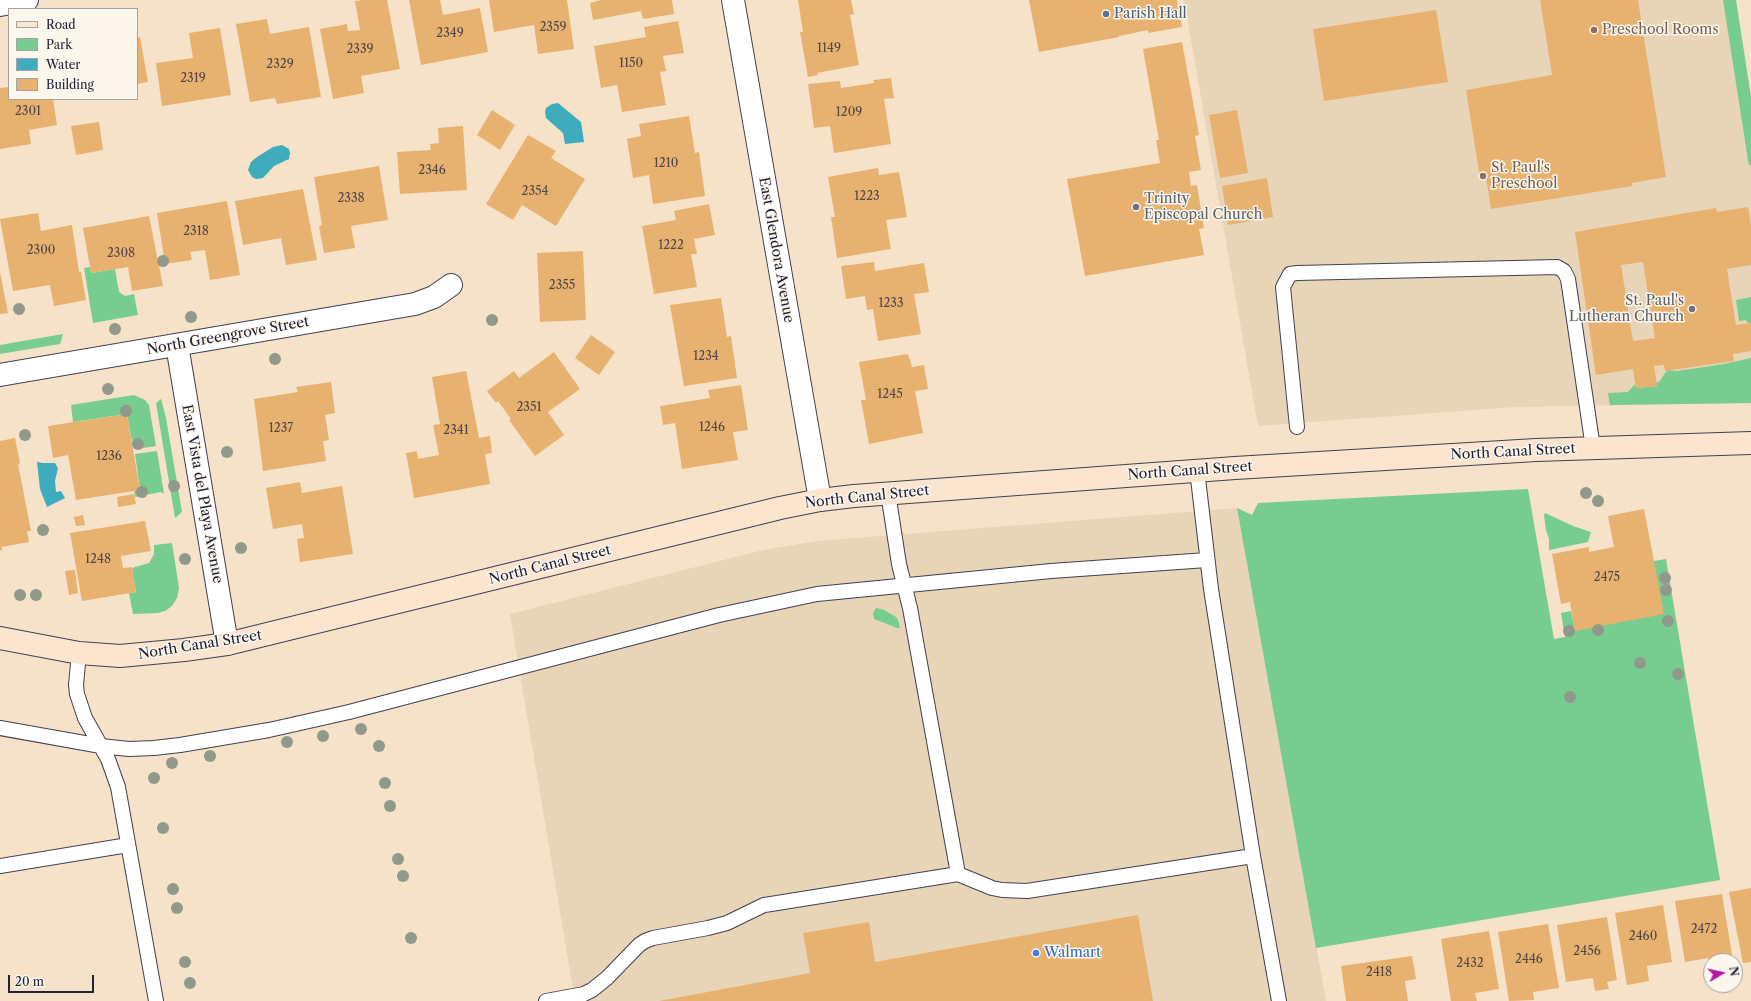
<!DOCTYPE html>
<style>
body{margin:0}
#map{position:relative;width:1751px;height:1001px;overflow:hidden;background:#f5e2c8;font-family:"Libre Caslon Text",serif}
canvas{display:block}
.legend{position:absolute;left:8px;top:8px;width:130px;height:92px;box-sizing:border-box;background:#fbf7ec;border:1px solid #a4a2a5;margin:0;padding:5px 7px;list-style:none;font-size:12px;color:#22223b}
.legend li{display:flex;align-items:center;gap:8px;height:20px}
.legend b{width:20px;border:1px solid #a4a2a5}
.north{position:absolute;left:1703px;top:953px;width:40px;height:40px;box-sizing:border-box;background:#fbf7ec;border:1px solid #a4a2a5;border-radius:50%;rotate:81deg;font-size:11px;font-weight:700;line-height:16px;text-align:center;color:#22223b}
.north::after{content:'';display:block;margin:auto;width:14px;height:18px;background:#b5179e;clip-path:polygon(50% 0,100% 100%,50% 72%,0 100%)}
.scale{position:absolute;left:8px;top:975px;width:86px;height:18px;box-sizing:border-box;border:2px solid #22223b;border-top:0;padding-left:5px;font-size:12px;line-height:14px;white-space:nowrap;color:#22223b;-webkit-text-stroke:3px #fbf7ec;paint-order:stroke}
</style>
<div id="map">
<canvas width="1751" height="1001"></canvas>
<ul class="legend">
<li><b style="height:5px;background:#fbe5cf"></b>Road</li>
<li><b style="height:11px;background:#77cc8f"></b>Park</li>
<li><b style="height:11px;background:#3eacbc"></b>Water</li>
<li><b style="height:11px;background:#e7b270"></b>Building</li>
</ul>
<div class="north">N</div>
<div class="scale">20 m</div>
</div>
<script>
const g = document.querySelector('canvas').getContext('2d');
g.lineJoin = 'round';
function paint(path, color) {
  g.fillStyle = color;
  g.fill(path, 'evenodd');
}
function toPath(rows) {
  const path = new Path2D();
  for (const r of rows) {
    path.moveTo(r[0], r[1]);
    for (let i = 2; i < r.length; i += 2) path.lineTo(r[i], r[i + 1]);
  }
  return path;
}
function trace(path, color, width, dash) {
  g.strokeStyle = color;
  g.lineWidth = width;
  g.lineCap = dash ? 'butt' : 'round';
  g.setLineDash(dash || []);
  g.stroke(path);
}
function write(font, color, halo, rows, align = 'center') {
  g.font = font + ' "Libre Caslon Text",serif';
  g.lineWidth = 3;
  g.setLineDash([]);
  g.textBaseline = 'middle';
  g.strokeStyle = halo;
  g.fillStyle = color;
  for (const [text, x, y, turn = 0] of rows) {
    g.save();
    g.translate(x, y);
    g.rotate((+turn || 0) * Math.PI / 180);
    g.textAlign = isNaN(turn) ? turn : align;
    if (halo) g.strokeText(text, 0, 0);
    g.fillText(text, 0, 0);
    g.restore();
  }
}
paint(toPath([
 [1184,0,1736,0,1751,97,1751,403,1515,407,1258,426],
 [1237,508,1326,1001,575,1001,510,614,763,550,817,541]
]), '#e8d4b7');
paint(toPath([
 [1723,0,1736,0,1751,97,1751,165,1749,166],
 [90,267,91,273,115,269,119,292,125,296,134,294,138,315,93,323,84,268],
 [1751,297,1751,323,1748,323,1746,320,1739,321,1736,300],
 [63,334,60,344,0,354,0,345],
 [1751,358,1751,403,1610,405,1608,393,1628,392,1635,384,1636,388,1657,386,1656,383,1660,381,1665,373,1668,370,1677,371,1724,364],
 [134,395,145,400,149,405,156,446,143,448,141,440,132,441,127,414,73,422,71,405],
 [161,399,166,418,182,512,175,518,156,403],
 [157,451,164,494,161,492,135,497,134,491,140,489,135,454],
 [1528,489,1554,639,1565,637,1561,613,1571,611,1575,630,1654,561,1666,559,1720,880,1316,948,1237,508,1252,515,1258,503],
 [1545,513,1573,526,1591,532,1588,542,1549,550,1549,539,1546,530,1544,515],
 [172,543,179,588,177,598,172,606,165,611,158,613,133,614,129,593,136,592,132,568,149,563,154,554,154,545],
 [876,608,882,609,896,617,898,620,900,628,897,628,874,619,873,613]
]), '#77cc8f');
paint(toPath([
 [558,103,581,122,584,142,565,144,563,133,546,118,545,111,546,108,552,104],
 [282,145,289,149,290,153,289,159,274,166,263,178,256,179,252,177,248,170,251,162,257,157,273,147],
 [37,462,43,463,55,463,58,468,55,481,56,492,61,491,65,498,47,507,40,489]
]), '#3eacbc');
paint(toPath([
 [363,0,387,0,400,69,361,76,364,93,333,99,320,29,347,24,348,31,360,30,355,1],
 [409,0,440,0,443,15,480,8,488,52,421,65],
 [489,0,567,0,574,49,538,54,534,25,494,32],
 [601,0,672,0,674,14,643,19,641,11,593,20,590,3],
 [798,0,851,0,854,14,850,15,859,65,817,73,818,75,808,77,800,32,803,32],
 [1029,0,1177,0,1182,27,1148,33,1148,30,1119,36,1119,37,1039,52],
 [1540,0,1638,0,1666,177,1632,183,1632,186,1491,209,1486,177,1480,178,1466,90,1552,75],
 [1436,10,1448,82,1324,101,1313,29],
 [267,19,270,34,309,27,321,97,277,104,275,98,250,102,236,24],
 [678,21,684,53,663,56,666,71,660,72,666,105,622,112,617,85,601,88,594,46,646,37,644,27],
 [220,28,231,95,162,106,156,63,193,58,189,33],
 [140,37,148,82,137,84,137,38],
 [1182,42,1199,135,1195,136,1201,170,1189,172,1191,186,1197,185,1204,228,1199,229,1204,255,1085,276,1067,179,1160,163,1156,140,1159,140,1143,49],
 [891,78,894,98,884,99,891,144,834,153,830,126,814,128,808,84,840,81,841,88,874,83,874,80],
 [9,87,9,99,53,99,57,125,29,130,31,144,0,149,0,88],
 [492,110,515,125,500,150,477,135],
 [1237,110,1248,173,1220,178,1209,115],
 [689,116,695,153,699,152,705,196,653,204,649,175,633,178,627,139,641,136,639,124],
 [99,122,103,150,76,155,71,126],
 [463,126,467,190,400,194,397,152,431,150,430,144,439,143,438,128],
 [528,135,556,151,551,158,585,179,556,226,522,205,513,220,486,204],
 [379,166,388,220,351,226,355,248,324,253,319,226,322,225,314,177],
 [878,168,879,175,899,172,907,217,886,220,891,249,837,258,831,217,835,217,828,177],
 [1267,178,1273,217,1228,225,1222,186],
 [303,189,317,260,286,265,281,238,243,245,235,201],
 [227,201,240,275,210,280,205,250,190,252,192,260,165,264,157,213],
 [709,204,715,235,694,239,697,254,691,254,697,287,654,294,642,226,676,220,674,211],
 [1748,207,1751,226,1751,265,1727,269,1736,325,1751,323,1751,351,1733,354,1734,361,1665,371,1664,365,1654,366,1657,386,1636,388,1633,369,1596,375,1575,232,1716,208,1717,212],
 [1643,262,1655,338,1633,341,1621,265],
 [38,213,41,231,72,225,79,272,81,272,86,300,54,306,50,285,13,291,0,219],
 [149,216,163,286,132,291,128,267,91,273,83,228],
 [583,251,586,320,540,322,537,253],
 [874,262,875,271,924,263,929,292,914,294,921,334,878,341,873,309,867,310,865,296,846,299,841,266],
 [0,272,8,313,0,314],
 [721,298,727,337,731,336,737,378,684,386,670,305],
 [591,335,615,352,599,375,575,358],
 [554,352,580,389,548,412,564,435,535,456,509,420,511,419,498,401,496,403,487,391,514,371,519,378],
 [908,354,912,367,924,365,928,389,915,391,923,433,869,444,861,400,866,400,859,362],
 [466,371,479,438,490,436,492,453,485,454,490,484,414,498,406,453,417,451,418,459,439,455,433,425,440,424,432,377],
 [331,382,335,413,325,415,329,440,323,441,326,461,263,471,254,399,298,392,296,387],
 [741,385,748,430,733,432,738,460,682,469,675,423,663,425,660,406,710,398,708,390],
 [127,414,140,490,76,500,68,455,53,458,48,426],
 [15,438,20,463,18,464,31,531,27,531,29,542,2,547,2,550,0,551,0,441],
 [300,482,302,493,342,486,353,554,300,562,297,539,304,538,302,524,273,529,266,488],
 [134,494,136,504,118,507,117,497],
 [1644,509,1664,614,1575,631,1570,602,1561,604,1552,554,1589,547,1589,552,1614,547,1608,516],
 [83,515,85,525,76,526,74,517],
 [145,521,151,551,121,556,123,568,132,567,136,592,82,601,70,533],
 [75,570,78,593,69,595,65,571],
 [1751,888,1751,962,1743,963,1729,892],
 [1722,894,1733,961,1711,961,1710,972,1708,958,1685,962,1675,901],
 [1663,905,1672,962,1647,966,1649,981,1627,985,1615,913],
 [1138,915,1153,1001,659,1001,810,973,803,933,869,922,875,962],
 [1607,917,1617,980,1607,982,1609,989,1595,991,1593,978,1566,982,1557,925],
 [1548,924,1559,988,1533,992,1534,1000,1509,1001,1498,932],
 [1489,931,1499,989,1475,993,1477,1001,1451,1001,1441,939],
 [1412,956,1416,979,1405,981,1408,1001,1346,1001,1341,966]
]), '#e7b270');
const lane = toPath([
 [1297,427,1283,287,1290,274,1297,273,1557,267,1564,271,1568,279,1593,448],
 [1197,470,1211,589,1253,856,1279,1001],
 [888,493,899,564,910,608,958,874],
 [79,653,76,685,77,694,85,718,108,759,118,787,156,1001],
 [0,728,101,746,129,749,154,748,180,745,269,730,349,712,719,615,817,594,1051,571,1207,560],
 [0,866,128,845],
 [546,1001,584,994,592,990,607,978,639,945,645,941,653,938,708,928,727,923,764,905,771,904,958,874,992,888,1002,890,1027,891,1253,856]
]);
const street = toPath([
 [733,0,820,500],
 [0,5,27,0],
 [177,345,227,644],
 [0,375,415,304,434,297,451,285]
]);
const secondary = toPath([
 [0,638,79,653,120,656,184,650,227,644,780,508,820,500,854,496,1235,468,1536,450,1751,443]
]);
trace(lane, '#423f50', 16);
trace(street, '#423f50', 24);
trace(secondary, '#423f50', 24);
trace(lane, '#fff', 14);
trace(street, '#fff', 22);
trace(secondary, '#fbe5cf', 22);
g.fillStyle = '#91998a';
for (const [x, y] of [
 [163,261],
 [19,309],
 [191,317],
 [492,320],
 [115,329],
 [275,359],
 [108,389],
 [126,411],
 [25,435],
 [138,444],
 [227,452],
 [174,486],
 [142,492],
 [1586,493],
 [1598,501],
 [43,530],
 [241,548],
 [185,559],
 [1665,578],
 [1666,590],
 [20,595],
 [36,595],
 [1668,621],
 [1598,630],
 [1569,631],
 [1640,663],
 [1678,674],
 [1570,697],
 [361,729],
 [323,736],
 [287,742],
 [379,746],
 [210,756],
 [172,763],
 [154,778],
 [385,783],
 [390,806],
 [163,828],
 [398,859],
 [403,876],
 [173,889],
 [177,908],
 [411,938],
 [185,962],
 [190,983]
]) {
  g.beginPath();
  g.arc(x, y, 6, 0, 2 * Math.PI);
  g.fill();
}
for (const [x, y, r, color] of [
 [1106,14,4,"#5c6f8a"],
 [1594,30,4,"#8d6e63"],
 [1483,176,4,"#8d6e63"],
 [1136,207,4,"#6b7280"],
 [1692,309,4,"#6b7280"],
 [1036,953,4,"#3f7fe0"]
]) {
  const dot = new Path2D();
  dot.arc(x, y, r, 0, 2 * Math.PI);
  g.fillStyle = color;
  g.fill(dot);
  trace(dot, '#fbf7ec', 1.5);
}
write('12px', '#534648', null, [
 ["2359",553,28],
 ["2349",450,34],
 ["1149",829,49],
 ["2339",360,50],
 ["1150",631,64],
 ["2329",280,65],
 ["2319",193,79],
 ["2301",28,112],
 ["1209",849,113],
 ["1210",666,164],
 ["2346",432,171],
 ["2354",535,192],
 ["1223",867,197],
 ["2338",351,199],
 ["2318",196,232],
 ["1222",671,246],
 ["2300",41,251],
 ["2308",121,254],
 ["2355",562,286],
 ["1233",891,304],
 ["1234",706,357],
 ["1245",890,395],
 ["2351",529,408],
 ["1246",712,428],
 ["1237",281,429],
 ["2341",456,431],
 ["1236",109,457],
 ["1248",98,560],
 ["2475",1607,578],
 ["2472",1704,930],
 ["2460",1643,937],
 ["2456",1587,952],
 ["2446",1529,960],
 ["2432",1470,964],
 ["2418",1379,973]
]);
write('14px', '#4e5e75', '#fbf7ec', [
 ["Parish Hall",1114,14]
], 'left');
write('14px', '#785e54', '#fbf7ec', [
 ["Preschool Rooms",1602,30],
 ["St. Paul's",1491,168],
 ["Preschool",1491,184]
], 'left');
write('14px', '#5b616d', '#fbf7ec', [
 ["Trinity",1144,199],
 ["Episcopal Church",1144,215],
 ["St. Paul's",1684,301,"right"],
 ["Lutheran Church",1684,317,"right"]
], 'left');
write('14px', '#22223b', '#fbf7ec', [
 ["East Glendora Avenue",776,250,80],
 ["North Greengrove Street",228,336,-10],
 ["North Canal Street",1513,452,-3],
 ["North Canal Street",1190,471,-4],
 ["East Vista del Playa Avenue",202,494,80],
 ["North Canal Street",867,497,-6],
 ["North Canal Street",550,565,-14],
 ["North Canal Street",200,645,-9]
]);
write('14px', '#366cbe', '#fbf7ec', [
 ["Walmart",1044,953]
], 'left');
</script>
